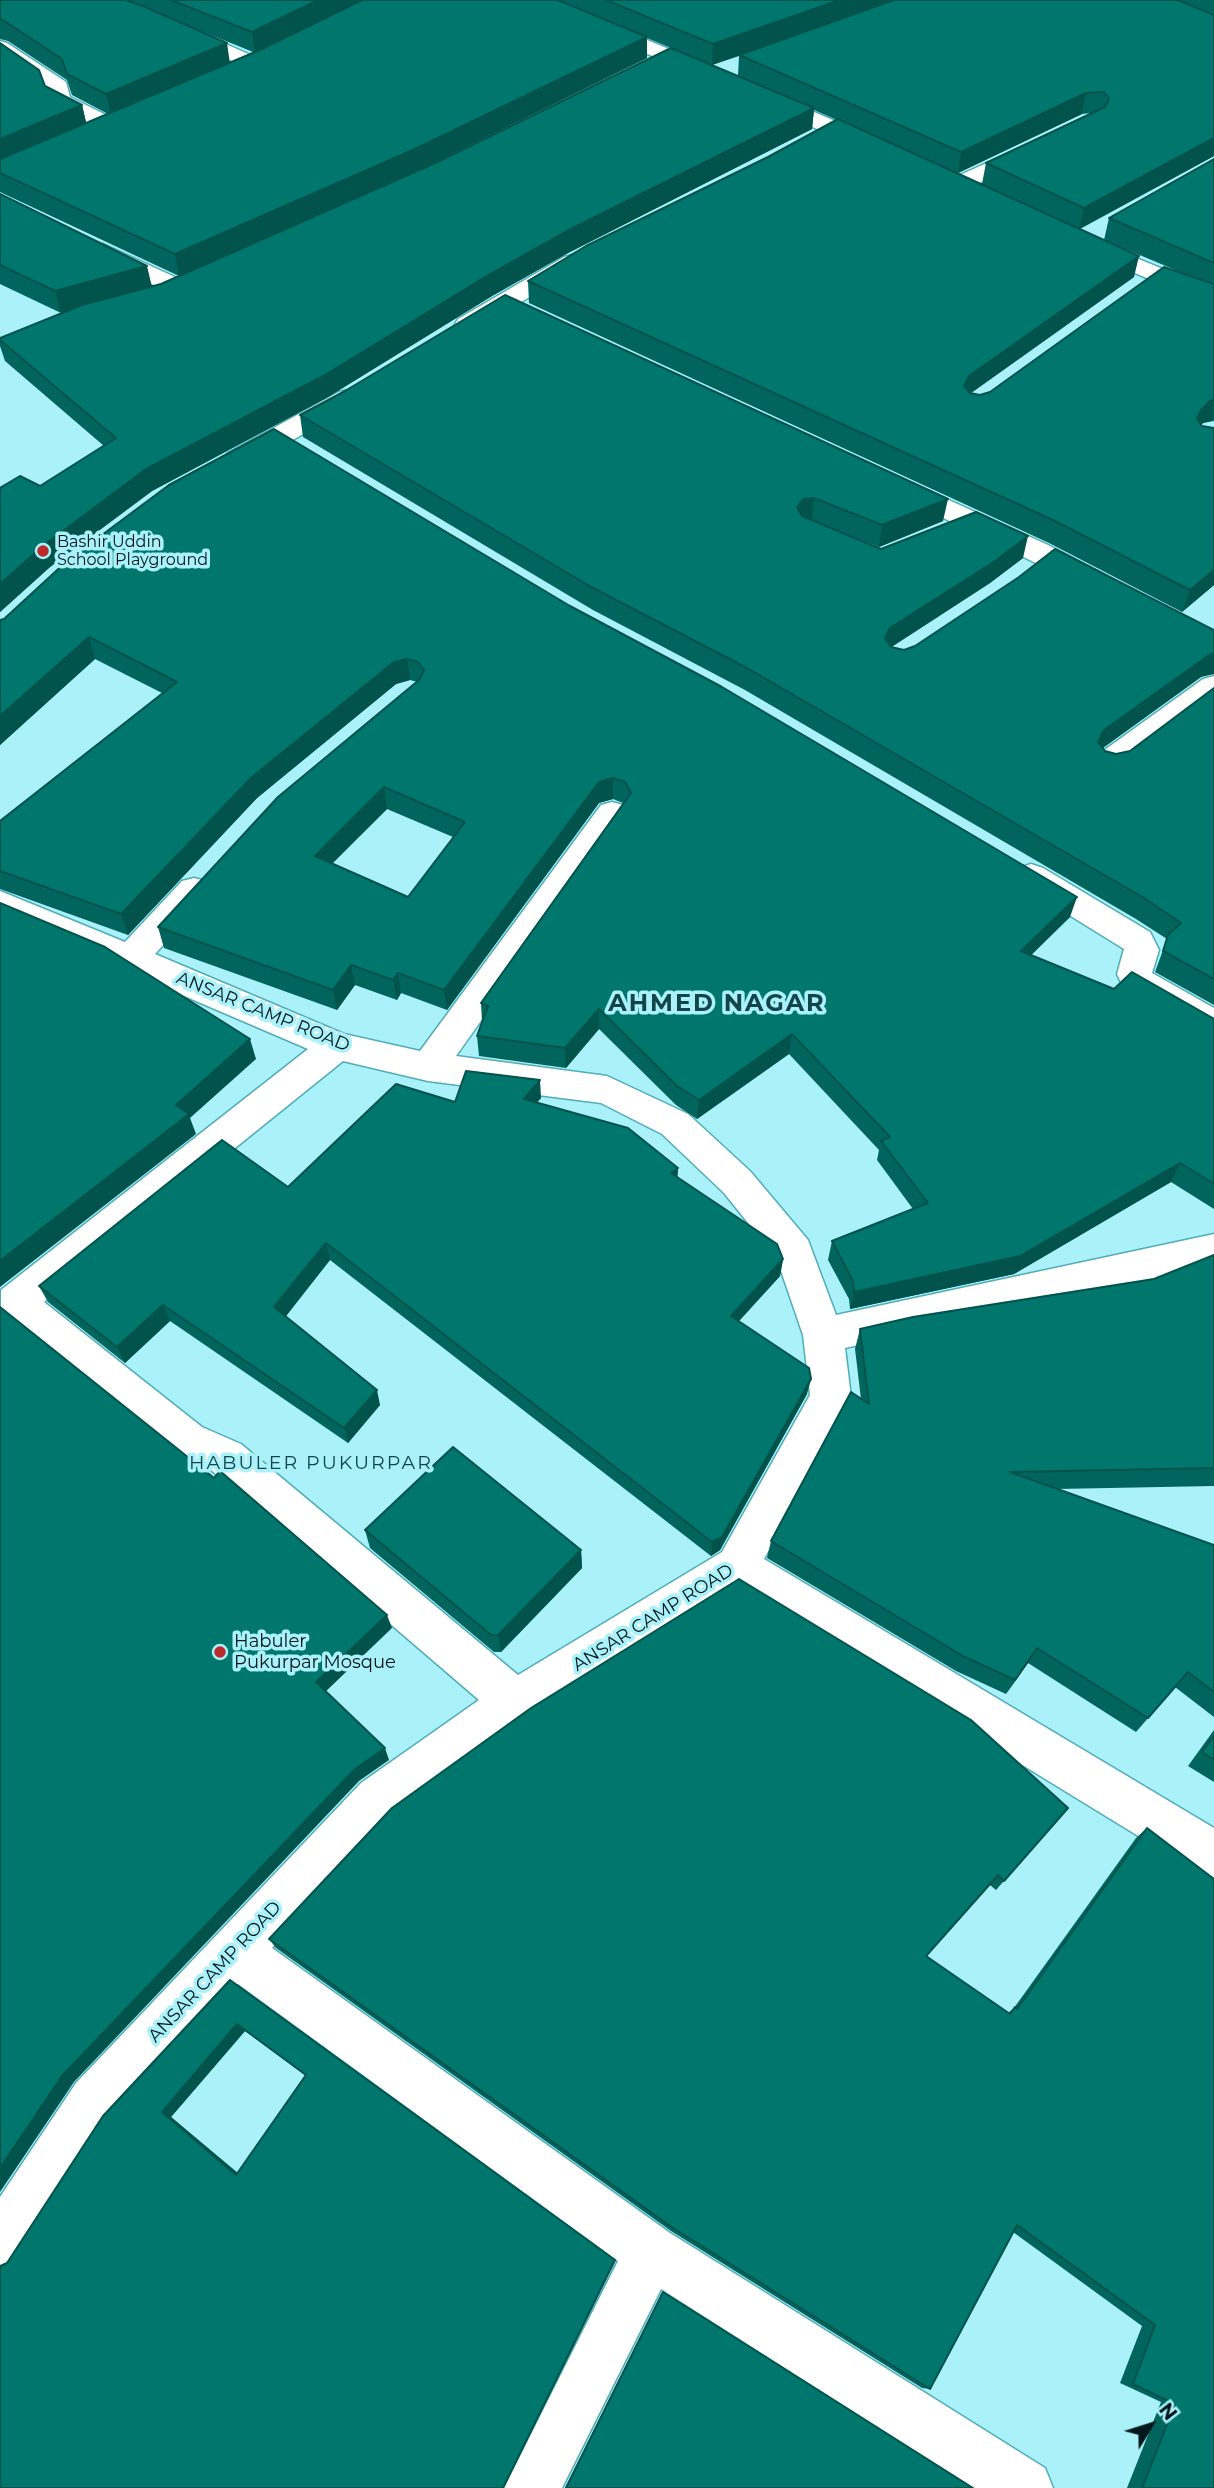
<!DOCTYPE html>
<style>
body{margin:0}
#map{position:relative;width:1214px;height:2488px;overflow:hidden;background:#aaf1fa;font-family:Montserrat,sans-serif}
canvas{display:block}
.north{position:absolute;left:1116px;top:2390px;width:70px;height:70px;-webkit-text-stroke:5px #aaf1fa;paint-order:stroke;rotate:52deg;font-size:19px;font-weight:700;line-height:28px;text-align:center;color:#00181b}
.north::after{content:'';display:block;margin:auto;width:24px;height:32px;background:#00181b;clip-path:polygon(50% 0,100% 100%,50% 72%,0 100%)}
</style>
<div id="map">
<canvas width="1214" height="2488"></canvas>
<div class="north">N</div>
</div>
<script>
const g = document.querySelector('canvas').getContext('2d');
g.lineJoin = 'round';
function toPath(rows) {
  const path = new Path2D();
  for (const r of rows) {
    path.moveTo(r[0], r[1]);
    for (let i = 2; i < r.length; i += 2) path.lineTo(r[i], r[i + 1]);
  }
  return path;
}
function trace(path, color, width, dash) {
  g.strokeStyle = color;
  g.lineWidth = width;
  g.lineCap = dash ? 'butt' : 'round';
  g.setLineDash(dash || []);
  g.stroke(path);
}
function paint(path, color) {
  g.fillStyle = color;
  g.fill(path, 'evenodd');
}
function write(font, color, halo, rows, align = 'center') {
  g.font = font + ' Montserrat,sans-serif';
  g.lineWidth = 7;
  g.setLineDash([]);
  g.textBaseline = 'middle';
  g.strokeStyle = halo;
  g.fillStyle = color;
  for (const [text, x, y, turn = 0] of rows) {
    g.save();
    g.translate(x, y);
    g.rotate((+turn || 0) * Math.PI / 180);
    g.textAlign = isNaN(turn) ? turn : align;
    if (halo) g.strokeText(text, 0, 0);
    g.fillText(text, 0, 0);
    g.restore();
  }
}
const street = toPath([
 [89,0,118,0,162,16,262,60,266,64,262,68,248,68,148,24,92,4,89,0],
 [524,0,551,0,717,69,721,73,717,77,703,77,527,4,524,0],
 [0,41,7,43,66,82,70,97,118,121,121,126,118,131,102,131,51,105,47,89,0,57,0,41],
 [765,91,884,142,887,147,884,152,876,154,868,152,757,102,754,97,757,92,765,91],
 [1031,143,1039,145,1042,150,1039,155,965,190,957,192,949,190,946,185,949,180,1031,143],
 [1090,239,1214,290,1214,306,1082,251,1078,246,1082,241,1090,239],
 [103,244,188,283,191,288,188,293,179,295,170,293,95,256,91,251,95,246,103,244],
 [572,255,580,257,584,262,580,267,476,329,467,331,458,329,455,324,458,319,564,257,572,255],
 [348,390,357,392,361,398,357,404,248,465,238,467,228,465,225,459,228,453,339,392,348,390],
 [898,477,1048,545,1103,574,1107,580,1103,586,1093,589,1083,586,888,491,884,485,888,479,898,477],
 [1214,676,1214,701,1121,770,1110,773,1099,770,1094,762,1099,754,1203,679,1214,676],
 [612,802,623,805,628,813,623,821,456,1056,607,1076,688,1114,750,1171,808,1240,836,1315,1214,1234,1214,1266,845,1348,851,1397,764,1559,1214,1828,1214,1879,1197,1872,737,1590,531,1718,395,1817,272,1948,670,2233,1045,2468,1053,2488,973,2488,661,2289,562,2488,504,2488,618,2261,238,1984,112,2119,19,2263,0,2271,0,2197,76,2083,361,1783,479,1700,211,1470,172,1453,1,1314,1,1290,308,1049,0,917,0,891,125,942,182,881,194,878,206,881,211,890,206,899,155,954,344,1034,420,1051,601,805,612,802],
 [343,1061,428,1081,601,1103,662,1134,724,1193,777,1259,803,1335,810,1395,722,1552,518,1675,241,1444,202,1427,44,1302,343,1061],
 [1031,864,1043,868,1150,932,1159,950,1152,973,1214,1008,1214,1039,1202,1035,1124,989,1117,974,1124,949,1019,884,1014,876,1019,868,1031,864]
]);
trace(street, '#50adb8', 3);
paint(street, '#fff');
paint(toPath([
 [0,0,1214,0,1214,156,1080,229,1134,277,971,393,980,395,990,392,1180,272,1104,240,1109,218,1214,159,1214,421,1203,423,1201,425,1214,585,1182,612,1049,543,529,303,528,281,768,157,837,120,814,110,812,129,568,253,492,296,328,397,152,491,50,567,0,612,0,488,40,486,104,446,5,361,0,346,0,338,68,311,61,313,0,284,0,194,151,286,161,284,179,276,0,192,0,43,45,86,82,105,86,123,108,114,72,95,67,80,8,41,0,39],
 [184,24,253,52,230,62],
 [647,38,712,65,739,56,738,76,236,251,417,171,647,58],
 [1092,113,986,163,982,184,958,173,1082,114],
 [345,391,943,521,879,547,810,520,881,549,1023,558,990,583,891,647,904,650,1201,677,1103,748,1105,751,1116,754,1130,751,1214,689,1214,1005,1155,972,1167,939,1136,919,745,690,593,610,303,437,300,415],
 [169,485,1070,917,1031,955,1114,989,1214,1019,1214,1209,1171,1182,1014,1274,850,1309,849,1299,828,1260,832,1241,913,1209,877,1160,879,1150,789,1054,697,1119,676,1105,599,1029,566,1068,479,1056,477,1036,482,1022,481,1003,623,803,613,799,599,803,447,1010,401,993,397,1000,355,985,337,1010,164,948,158,927,417,682,410,680,396,684,257,798,128,935,0,889,0,821,162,693,95,659,0,745,0,620,4,619],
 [387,809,453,837,408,897,332,863],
 [541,1098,537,1102,678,1168,677,1177,783,1259,780,1276,739,1321,807,1394,720,1550,711,1556,330,1260,285,1316,380,1405,348,1443,170,1321,125,1363,48,1302,39,1286,288,1187,455,1102],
 [1214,1255,1214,1486,1057,1489,1214,1545,1214,1717,1175,1687,1136,1732,1028,1663,1006,1694,956,1671,767,1558,771,1541,861,1399,855,1349,860,1329,1154,1279],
 [365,1530,581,1550,582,1568,501,1652,494,1652,370,1548],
 [1214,1730,1214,1782,1188,1766],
 [1068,1808,996,1890,990,1885,926,1957,1008,2013,1014,2008,1136,1838,1147,1828,1214,2488,1127,2488,1161,2402,1120,2383,1142,2326,1013,2232,930,2389,922,2388,671,2231,276,1948,269,1939],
 [230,1980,615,2262,7,2263],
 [245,2031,305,2075,238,2173,171,2117],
 [663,2292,973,2488,565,2488]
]), '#01655e');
paint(toPath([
 [318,0,362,0,255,53,252,32],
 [840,0,895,0,712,65,713,44],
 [647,37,647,58,417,171,179,276,175,254],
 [227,43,230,64,111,115,106,94],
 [1086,93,1082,114,958,173,961,152],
 [82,105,87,126,0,163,0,139],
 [814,108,812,129,568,253,492,296,328,397,152,491,50,567,0,612,0,584,44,545,146,469,567,231],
 [1214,138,1214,156,1079,229,1084,208],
 [1139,256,1134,277,964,398,964,386,969,376],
 [147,266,152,287,61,313,55,291],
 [1214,400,1213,420,1203,423,1194,432,1197,419,1201,410,1210,401],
 [814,498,812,520,800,521,797,507,803,499],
 [948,499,943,521,879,547,882,525],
 [1028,536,1023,558,990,583,887,650,885,638,890,628],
 [1214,570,1214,585,1182,612,1190,590],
 [89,637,95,659,0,745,0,716],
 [1214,654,1214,674,1201,677,1097,752,1098,742,1104,730,1209,655],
 [407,659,410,680,396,684,257,798,128,935,121,914,252,777,394,662],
 [613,778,613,799,599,803,447,1010,444,990,599,782],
 [384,787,387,809,319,877,315,856],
 [1077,897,1070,917,1015,971,1021,951],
 [351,965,355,985,337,1010,333,990],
 [398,973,401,993,397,1000,393,980],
 [599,1009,599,1029,566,1068,565,1048],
 [792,1034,789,1054,697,1119,699,1100],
 [250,1039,256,1059,190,1118,196,1134,0,1287,0,1261],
 [540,1080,541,1098,525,1117,524,1099],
 [1180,1163,1171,1182,1014,1274,850,1309,854,1292],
 [678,1168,677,1186,671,1173],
 [326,1243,330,1260,280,1324,274,1307],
 [783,1259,780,1276,729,1332,731,1316],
 [163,1305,170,1321,125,1363,117,1347],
 [811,1379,807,1394,720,1550,711,1556,712,1542],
 [377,1390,380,1405,348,1443,344,1428],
 [581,1550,582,1568,501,1652,498,1635],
 [387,1615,392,1628,322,1695,316,1682],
 [1037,1648,1028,1663,1006,1694,1015,1680],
 [385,1748,389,1760,359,1781,74,2082,0,2192,0,2168,62,2076,354,1770],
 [237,2024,245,2031,171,2117,244,2179,236,2175,162,2112]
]), '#01534c');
const building = toPath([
 [0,0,126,0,143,6,227,43,106,94,67,74,62,59,3,20,0,20,0,0],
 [171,0,318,0,252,32,171,0],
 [362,0,558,0,647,37,415,149,175,254,0,173,0,159,260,50,362,0],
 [606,0,840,0,713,44,606,0],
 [894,0,1178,0,1214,15,1214,138,1084,208,986,163,1105,107,1109,99,1104,92,1086,93,961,152,739,55,894,0],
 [0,43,39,70,45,86,82,105,0,139,0,43],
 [671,48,814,108,567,231,490,274,325,375,146,469,44,545,0,584,0,488,20,476,40,486,116,438,0,340,0,338,82,305,161,284,433,164,671,48],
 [838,119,1139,256,969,376,964,386,970,393,980,395,990,392,1164,267,1214,284,1214,400,1210,401,1201,410,1197,419,1202,426,1214,428,1214,570,1190,590,1055,521,528,281,586,246,768,157,838,119],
 [1214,159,1214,263,1109,218,1214,159],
 [0,194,147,266,55,291,0,265,0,194],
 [505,295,948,499,882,525,814,498,803,499,797,507,802,516,881,549,976,512,1028,536,995,561,890,628,885,638,891,647,904,650,915,646,1019,577,1055,549,1214,630,1214,654,1209,655,1104,730,1098,742,1105,751,1116,754,1130,751,1214,688,1214,979,1163,951,1168,935,1181,923,1144,898,747,668,593,588,300,415,345,391,505,295],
 [274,429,570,606,722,687,1077,897,1021,951,1114,989,1132,972,1214,1019,1214,1184,1180,1163,1020,1256,854,1292,853,1281,832,1241,928,1203,881,1141,890,1137,792,1034,699,1100,677,1086,599,1009,565,1048,477,1036,488,1006,481,1003,631,793,625,782,613,778,599,782,444,990,398,973,393,980,351,965,333,990,158,927,278,797,419,680,424,670,418,662,407,659,394,662,252,777,121,914,0,871,0,821,177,682,89,637,0,716,0,620,4,619,67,561,169,485,274,429],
 [384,787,465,822,408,897,315,856,384,787],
 [0,903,105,947,250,1039,176,1105,189,1114,0,1261,0,903],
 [466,1071,540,1080,524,1099,628,1128,678,1168,671,1173,777,1244,783,1259,731,1316,809,1368,811,1379,722,1537,712,1542,326,1243,274,1307,377,1390,344,1428,163,1305,117,1347,39,1286,222,1140,288,1187,396,1084,455,1102,466,1071],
 [1214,1255,1214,1468,1010,1472,1214,1545,1214,1692,1188,1672,1148,1718,1037,1648,1015,1680,963,1656,771,1541,851,1392,869,1404,860,1329,913,1317,1154,1279,1214,1255],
 [0,1307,214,1478,220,1471,387,1615,316,1682,385,1748,354,1770,62,2076,0,2168,0,1307],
 [453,1447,581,1550,498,1635,491,1635,365,1530,453,1447],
 [739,1579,971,1720,1068,1808,1004,1881,998,1875,926,1956,1010,2014,1015,2007,1017,2009,1147,1828,1214,1879,1214,2488,1142,2488,1175,2404,1133,2384,1155,2325,1017,2225,930,2389,673,2228,269,1939,392,1808,531,1708,739,1579],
 [1214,1736,1214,1760,1202,1752,1214,1736],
 [230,1980,615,2260,503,2488,0,2488,0,2266,7,2263,103,2116,230,1980],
 [237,2024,306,2075,236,2175,162,2112,237,2024],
 [663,2292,973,2488,566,2488,663,2292]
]);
paint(building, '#01766d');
trace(building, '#01534c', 2);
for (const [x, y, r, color] of [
 [43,551,7,"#bb2b2c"],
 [220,1652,7,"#bb2b2c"]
]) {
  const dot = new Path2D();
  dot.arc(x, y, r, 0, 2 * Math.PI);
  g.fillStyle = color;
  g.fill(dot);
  trace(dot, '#aaf1fa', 2.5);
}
write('16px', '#00181b', '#aaf1fa', [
 ["Bashir Uddin",57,542],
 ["School Playground",57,560]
], 'left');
write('18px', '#00181b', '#aaf1fa', [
 ["ANSAR CAMP ROAD",263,1012,22],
 ["ANSAR CAMP ROAD",653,1618,-32],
 ["ANSAR CAMP ROAD",215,1972,-47]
]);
write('18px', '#00181b', '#aaf1fa', [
 ["Habuler",234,1642],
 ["Pukurpar Mosque",234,1663]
], 'left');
g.letterSpacing = '2px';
write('19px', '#12464b', '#aaf1fa', [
 ["HABULER PUKURPAR",311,1463]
]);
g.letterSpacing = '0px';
g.letterSpacing = '2px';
write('bold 24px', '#12464b', '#aaf1fa', [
 ["AHMED NAGAR",717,1004]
]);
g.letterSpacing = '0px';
</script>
